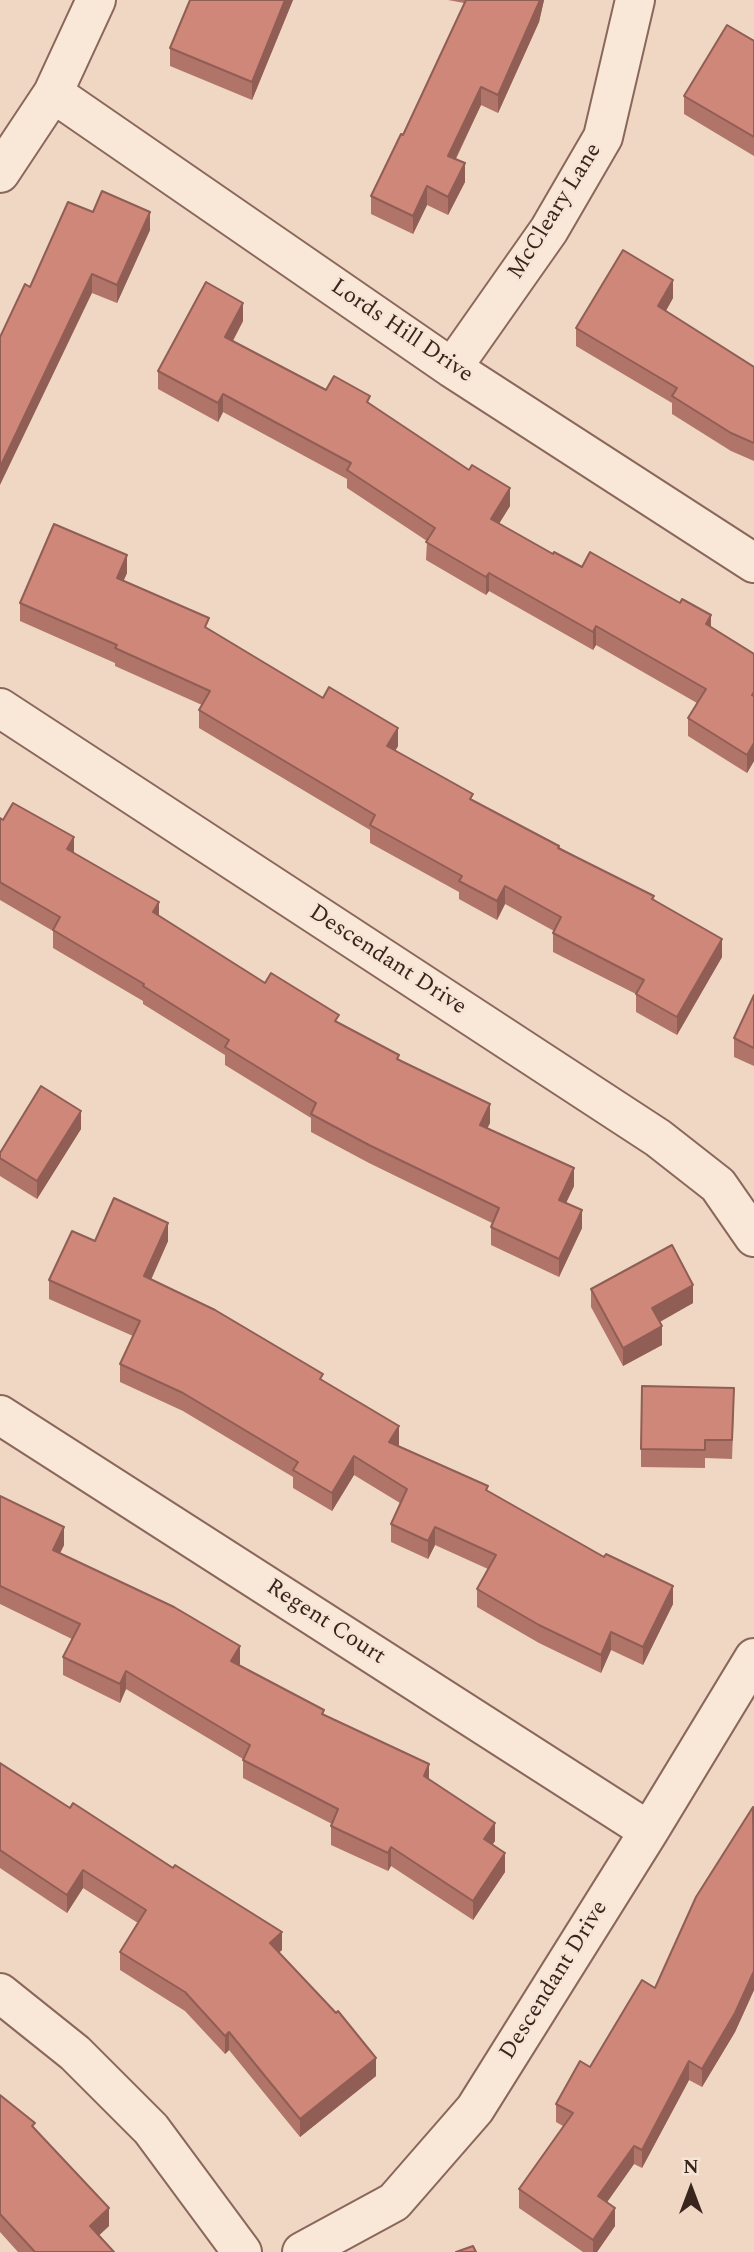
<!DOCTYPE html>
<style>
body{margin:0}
#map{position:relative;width:754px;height:2252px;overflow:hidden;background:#efd7c4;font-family:Spectral,serif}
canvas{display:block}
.north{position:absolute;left:656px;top:2154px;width:70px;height:70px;-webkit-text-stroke:5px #f6e4d4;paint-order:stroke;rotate:0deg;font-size:19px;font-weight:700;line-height:28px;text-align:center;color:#3a251e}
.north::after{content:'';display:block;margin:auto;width:24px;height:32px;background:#3a251e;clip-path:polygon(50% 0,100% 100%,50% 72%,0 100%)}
</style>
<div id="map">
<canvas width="754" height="2252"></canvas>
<div class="north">N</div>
</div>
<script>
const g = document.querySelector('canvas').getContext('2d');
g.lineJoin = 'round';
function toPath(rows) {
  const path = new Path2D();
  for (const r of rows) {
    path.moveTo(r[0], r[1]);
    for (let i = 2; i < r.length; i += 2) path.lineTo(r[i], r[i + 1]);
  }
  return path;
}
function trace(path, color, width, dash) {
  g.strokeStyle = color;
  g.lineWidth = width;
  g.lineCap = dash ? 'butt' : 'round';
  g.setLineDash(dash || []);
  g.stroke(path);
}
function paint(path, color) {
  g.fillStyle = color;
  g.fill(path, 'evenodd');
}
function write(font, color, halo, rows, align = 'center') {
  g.font = font + ' Spectral,serif';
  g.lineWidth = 5;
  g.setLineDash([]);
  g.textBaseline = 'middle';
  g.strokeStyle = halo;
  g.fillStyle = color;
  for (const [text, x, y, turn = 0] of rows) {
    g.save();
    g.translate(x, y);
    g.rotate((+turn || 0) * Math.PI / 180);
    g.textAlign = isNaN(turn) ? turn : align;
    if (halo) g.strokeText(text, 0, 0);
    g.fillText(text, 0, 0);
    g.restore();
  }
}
const minor = toPath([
 [53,93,452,368,754,563],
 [0,173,53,93,96,0],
 [452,368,549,230,603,137,635,0],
 [0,708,658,1138,718,1185,754,1237],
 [0,1415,649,1831],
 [0,1993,75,2053,151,2129,242,2252],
 [302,2252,394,2202,475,2109,649,1831,754,1658]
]);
trace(minor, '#8a675a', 42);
trace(minor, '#f9e7d7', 38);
paint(toPath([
 [190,0,293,0,252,100,170,66,170,48],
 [448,0,544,0,539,22,498,113,481,105,456,159,465,182,448,215,427,205,413,234,371,214,371,196,403,135,464,3],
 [754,41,754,156,684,114,684,96],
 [93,212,150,230,117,303,92,293,30,287],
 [673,298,666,311,754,367,754,461,731,451,672,414,672,403,576,346,576,328],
 [243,321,233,341,326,390,370,404,510,506,499,523,553,554,711,627,754,654,754,761,747,773,688,736,688,718,697,703,596,645,593,650,489,591,486,595,426,560,427,541,347,488,347,479,223,412,218,422,158,389,158,371],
 [127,573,123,581,209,630,398,746,395,751,473,800,654,899,722,957,677,1035,636,1012,636,994,553,952,553,933,554,931,505,904,497,920,459,899,459,892,370,843,370,830,199,728,199,710,202,705,115,666,115,663,20,621,20,603],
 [0,818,74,853,159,916,265,983,339,1023,399,1060,490,1123,487,1128,574,1186,566,1203,582,1228,559,1277,491,1245,491,1227,492,1223,369,1163,311,1132,311,1118,225,1065,225,1055,143,1004,143,1001,53,948,53,931,0,900],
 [754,995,754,1066,734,1057,734,1038],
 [81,1129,37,1199,0,1176,0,1153],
 [95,1241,168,1241,151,1280,323,1380,399,1445,398,1446,488,1491,673,1604,643,1665,611,1650,601,1673,539,1643,477,1607,477,1589,488,1569,435,1545,428,1559,391,1542,391,1524,400,1503,354,1475,332,1511,293,1488,293,1477,183,1411,120,1382,120,1364,133,1336,49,1299,49,1280],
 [591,1289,693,1303,660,1322,662,1345,623,1366,591,1307],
 [734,1406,732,1459,705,1458,705,1468,641,1467,641,1449],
 [0,1496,64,1545,60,1553,240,1664,239,1665,324,1715,429,1779,495,1841,492,1845,505,1872,473,1920,391,1866,388,1871,331,1845,331,1826,332,1824,243,1778,243,1759,126,1689,120,1703,63,1675,63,1657,72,1639,0,1604],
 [0,1763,282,1950,279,1952,376,2076,300,2137,229,2050,225,2054,185,2011,120,1970,120,1952,138,1923,83,1888,67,1913,0,1868],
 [754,1807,754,1990,735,2032,702,2087,689,2080,642,2168,634,2164,607,2202,615,2226,597,2252,583,2252,519,2208,519,2189,563,2126,556,2122,556,2104,590,2067,655,1988],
 [0,2095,35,2128,109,2226,99,2235,114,2252,18,2252,0,2232]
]), '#b17468');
paint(toPath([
 [285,0,293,0,252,100,252,82],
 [540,0,544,0,539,22,498,113,498,95],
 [481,87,481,105,448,174,448,156],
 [465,163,465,182,448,215,448,197],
 [427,186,427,205,413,234,413,216],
 [150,212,150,230,117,303,117,285],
 [92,274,92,293,0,485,0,467],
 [673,280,673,298,658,324,658,306],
 [243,303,243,321,225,355,225,337],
 [223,394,223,412,218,422,218,403],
 [510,488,510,506,491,537,491,519],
 [127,555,127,573,117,596,117,578],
 [489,573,489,591,486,595,486,577],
 [711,615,711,633,706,624],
 [596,626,596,645,593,650,593,632],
 [398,728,398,746,387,764,387,746],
 [754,743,754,761,747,773,747,755],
 [74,837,74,855,67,849],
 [505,886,505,904,497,920,497,901],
 [159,902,159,920,153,912],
 [722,939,722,957,677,1035,677,1017],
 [490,1104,490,1123,480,1143,480,1125],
 [81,1111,81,1129,37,1199,37,1181],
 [574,1168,574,1186,559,1218,559,1200],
 [582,1210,582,1228,559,1277,559,1259],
 [168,1223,168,1241,144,1295,144,1276],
 [693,1285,693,1303,652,1326,652,1308],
 [662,1326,662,1345,623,1366,623,1348],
 [399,1426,399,1445,389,1460,389,1442],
 [354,1456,354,1475,332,1511,332,1493],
 [64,1527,64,1545,53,1568,53,1550],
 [435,1527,435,1545,428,1559,428,1541],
 [673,1586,673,1604,643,1665,643,1647],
 [611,1632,611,1650,601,1673,601,1655],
 [240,1646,240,1664,231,1679,231,1661],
 [126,1671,126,1689,120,1703,120,1684],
 [429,1764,429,1783,424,1776],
 [495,1823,495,1841,484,1857,484,1839],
 [391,1847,391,1866,388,1871,388,1853],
 [505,1853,505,1872,473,1920,473,1901],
 [83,1870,83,1888,67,1913,67,1895],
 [282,1932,282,1950,270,1961,270,1943],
 [754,1971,754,1990,735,2032,702,2087,702,2069],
 [229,2032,229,2050,225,2054,225,2036],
 [376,2058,376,2076,300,2137,300,2119],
 [689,2061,689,2080,642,2168,642,2150],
 [634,2146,634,2164,598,2215,598,2196],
 [109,2208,109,2226,90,2244,90,2226],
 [615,2208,615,2226,597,2252,593,2252,593,2240]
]), '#905e55');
const building = toPath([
 [190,0,285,0,252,82,170,48,190,0],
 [466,0,540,0,498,95,481,87,448,156,465,163,448,197,427,186,413,216,371,196,401,134,403,135,466,0],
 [727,25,754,41,754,137,684,96,727,25],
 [102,191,150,212,117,285,92,274,0,467,0,337,25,284,30,287,68,202,93,212,102,191],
 [623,250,673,280,658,306,754,367,754,443,731,433,672,396,677,388,576,328,623,250],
 [206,282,243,303,225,337,326,390,334,376,370,396,367,402,469,470,472,465,510,488,491,519,553,554,554,552,582,567,590,552,680,603,682,599,711,615,706,624,754,654,754,692,752,695,754,696,754,743,747,755,688,718,706,689,596,626,593,632,489,573,486,577,426,542,435,528,347,470,351,463,223,394,218,403,158,371,206,282],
 [54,524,127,555,117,578,209,618,205,627,323,698,329,687,398,728,387,746,473,794,470,799,559,846,558,848,654,896,652,899,722,939,677,1017,636,994,644,980,553,933,561,917,505,886,497,901,459,881,462,876,370,825,375,815,199,710,210,691,115,648,117,645,20,603,54,524],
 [13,803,74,837,67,849,159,902,153,912,265,983,271,973,339,1015,335,1021,399,1055,397,1059,490,1104,480,1125,574,1168,559,1200,582,1210,559,1259,491,1227,499,1208,369,1145,311,1114,316,1103,225,1047,229,1040,143,986,144,984,53,930,60,917,0,882,0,818,3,820,13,803],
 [754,995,754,1048,734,1038,754,995],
 [41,1086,81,1111,37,1181,0,1158,0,1153,41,1086],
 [114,1198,168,1223,144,1276,215,1310,323,1374,320,1379,399,1426,389,1442,488,1486,486,1490,604,1557,606,1554,673,1586,643,1647,611,1632,601,1655,539,1625,477,1589,496,1555,435,1527,428,1541,391,1524,407,1489,354,1456,332,1493,293,1470,298,1462,183,1393,120,1364,140,1321,49,1280,72,1231,95,1241,114,1198],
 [672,1245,693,1285,652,1308,662,1326,623,1348,591,1289,672,1245],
 [642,1386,734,1388,732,1440,705,1440,705,1450,641,1449,642,1386],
 [0,1496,64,1527,53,1550,174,1607,240,1646,231,1661,324,1710,322,1714,429,1764,424,1776,495,1823,484,1839,505,1853,473,1901,391,1847,388,1853,331,1826,338,1809,243,1760,250,1745,126,1671,120,1684,63,1657,80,1624,0,1586,0,1496],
 [0,1763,70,1808,73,1803,173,1868,175,1865,282,1932,270,1943,336,2013,338,2011,376,2058,300,2119,229,2032,225,2036,185,1992,120,1952,146,1910,83,1870,67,1895,0,1850,0,1763],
 [753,1807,754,1971,735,2013,702,2069,689,2061,642,2150,634,2146,598,2196,615,2208,593,2240,519,2189,573,2113,556,2104,580,2061,590,2067,642,1980,655,1988,696,1897,753,1807],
 [0,2095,35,2123,32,2126,109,2208,90,2226,114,2252,35,2252,0,2214,0,2095],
 [473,2246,476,2252,456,2252,473,2246]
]);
paint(building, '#ce8779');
trace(building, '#905e55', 2);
write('23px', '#3a251e', '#f6e4d4', [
 ["McCleary Lane",556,212,-58],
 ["Lords Hill Drive",401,332,34],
 ["Descendant Drive",387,961,33],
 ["Regent Court",325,1623,33],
 ["Descendant Drive",555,1981,-58]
]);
</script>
